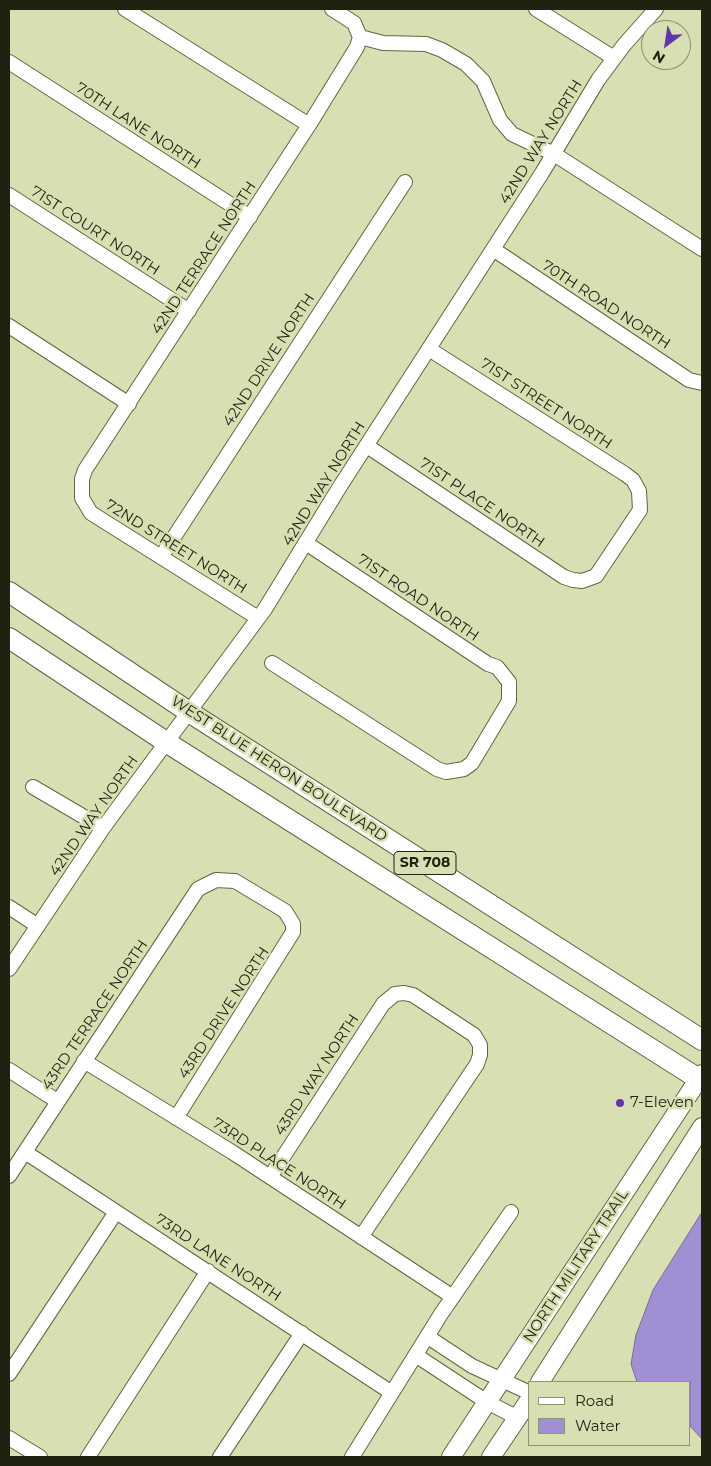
<!DOCTYPE html>
<style>
body{margin:0}
#map{position:relative;width:711px;height:1466px;overflow:hidden;background:#d8dfb3;font-family:Montserrat,sans-serif}
canvas{display:block}
.frame{position:absolute;inset:0;border:10px solid #1f2111;pointer-events:none}
.legend{position:absolute;left:528px;top:1381px;width:162px;height:65px;box-sizing:border-box;background:#d8dfb3;border:1px solid #8e9372;margin:0;padding:6px 9px;list-style:none;font-size:15px;color:#1f2111}
.legend li{display:flex;align-items:center;gap:10px;height:25px}
.legend b{width:25px;border:1px solid #8e9372}
.north{position:absolute;left:641px;top:20px;width:50px;height:50px;box-sizing:border-box;background:#d8dfb3;border:1px solid #8e9372;border-radius:50%;rotate:211deg;font-size:14px;font-weight:700;line-height:20px;text-align:center;color:#1f2111}
.north::after{content:'';display:block;margin:auto;width:18px;height:22px;background:#6135ac;clip-path:polygon(50% 0,100% 100%,50% 72%,0 100%)}
</style>
<div id="map">
<canvas width="711" height="1466"></canvas>
<div class="frame"></div>
<ul class="legend">
<li><b style="height:6px;background:#fff"></b>Road</li>
<li><b style="height:14px;background:#a08fd2"></b>Water</li>
</ul>
<div class="north">N</div>
</div>
<script>
const g = document.querySelector('canvas').getContext('2d');
g.lineJoin = 'round';
function paint(path, color) {
  g.fillStyle = color;
  g.fill(path, 'evenodd');
}
function toPath(rows) {
  const path = new Path2D();
  for (const r of rows) {
    path.moveTo(r[0], r[1]);
    for (let i = 2; i < r.length; i += 2) path.lineTo(r[i], r[i + 1]);
  }
  return path;
}
function trace(path, color, width, dash) {
  g.strokeStyle = color;
  g.lineWidth = width;
  g.lineCap = dash ? 'butt' : 'round';
  g.setLineDash(dash || []);
  g.stroke(path);
}
function write(font, color, halo, rows, align = 'center') {
  g.font = font + ' Montserrat,sans-serif';
  g.lineWidth = 5;
  g.setLineDash([]);
  g.textBaseline = 'middle';
  g.strokeStyle = halo;
  g.fillStyle = color;
  for (const [text, x, y, turn = 0] of rows) {
    g.save();
    g.translate(x, y);
    g.rotate((+turn || 0) * Math.PI / 180);
    g.textAlign = isNaN(turn) ? turn : align;
    if (halo) g.strokeText(text, 0, 0);
    g.fillText(text, 0, 0);
    g.restore();
  }
}
const water = toPath([
 [702,1212,702,1439,690,1426,690,1382,637,1382,631,1364,636,1335,653,1290,702,1212]
]);
paint(water, '#a08fd2');
trace(water, '#796e98', 1);
const minor = toPath([
 [125,9,309,125],
 [332,9,354,23,360,37,383,43,426,44,442,50,466,64,483,81,500,120,512,134,554,154,702,249],
 [536,9,614,58],
 [9,62,250,217],
 [9,195,189,311],
 [493,249,689,380,702,383],
 [9,326,129,404],
 [367,446,564,577,573,580,582,581,596,576,640,510,639,491,633,480,625,474,429,349],
 [161,557,405,182],
 [258,618,91,513,82,498,82,479,85,470,309,125,357,47,360,37],
 [272,663,437,769,446,772,464,769,472,763,509,701,509,682,497,667,488,664,306,543],
 [33,787,103,828],
 [9,907,38,926],
 [9,969,103,828,265,609,339,488,542,173,598,80,624,45,656,9],
 [84,1061,232,1152,453,1297],
 [9,1070,57,1101],
 [25,1152,392,1393],
 [9,1176,198,889,216,880,235,881,285,911,293,924,293,932,176,1118],
 [270,1177,383,1004,395,994,404,993,413,995,474,1035,480,1045,480,1055,477,1064,361,1237],
 [428,1337,472,1366,530,1393],
 [417,1356,487,1402,518,1418],
 [9,1374,116,1212],
 [9,1438,40,1457],
 [88,1457,208,1271],
 [220,1457,302,1333],
 [352,1457,441,1314,511,1212]
]);
const major = toPath([
 [540,1382,702,1127],
 [451,1457,702,1074],
 [491,1457,530,1399]
]);
const highway = toPath([
 [9,592,189,712,702,1040],
 [9,638,166,742,702,1081]
]);
trace(minor, '#616740', 16);
trace(major, '#616740', 20);
trace(highway, '#616740', 22);
trace(minor, '#fff', 14);
trace(major, '#fff', 18);
trace(highway, '#fff', 20);
for (const [x, y, r, color] of [
 [620,1103,5,"#6135ac"]
]) {
  const dot = new Path2D();
  dot.arc(x, y, r, 0, 2 * Math.PI);
  g.fillStyle = color;
  g.fill(dot);
  trace(dot, '#d8dfb3', 2);
}
for (const [x, y, w] of [
 [425,863,62]
]) {
  const box = new Path2D();
  box.roundRect(x - w / 2, y - 11.5, w, 23, 4);
  g.fillStyle = '#d8dfb3';
  g.fill(box);
  trace(box, '#1f2111', 1);
}
write('bold 14px', '#1f2111', null, [
 ["SR 708",425,863]
]);
write('15px', '#1f2111', '#d8dfb3', [
 ["70TH LANE NORTH",138,126,33],
 ["42ND WAY NORTH",541,142,-58],
 ["71ST COURT NORTH",95,231,33],
 ["42ND TERRACE NORTH",204,258,-57],
 ["70TH ROAD NORTH",606,305,33],
 ["42ND DRIVE NORTH",269,360,-57],
 ["71ST STREET NORTH",546,404,33],
 ["42ND WAY NORTH",324,484,-58],
 ["71ST PLACE NORTH",482,503,34],
 ["72ND STREET NORTH",176,547,32],
 ["71ST ROAD NORTH",418,598,34],
 ["WEST BLUE HERON BOULEVARD",279,769,33],
 ["42ND WAY NORTH",94,816,-55],
 ["43RD DRIVE NORTH",224,1013,-57],
 ["43RD TERRACE NORTH",95,1015,-56],
 ["43RD WAY NORTH",317,1075,-57],
 ["73RD PLACE NORTH",279,1164,33],
 ["73RD LANE NORTH",218,1258,33],
 ["NORTH MILITARY TRAIL",576,1266,-57]
]);
write('15px', '#1f2111', '#d8dfb3', [
 ["7-Eleven",630,1103]
], 'left');
</script>
